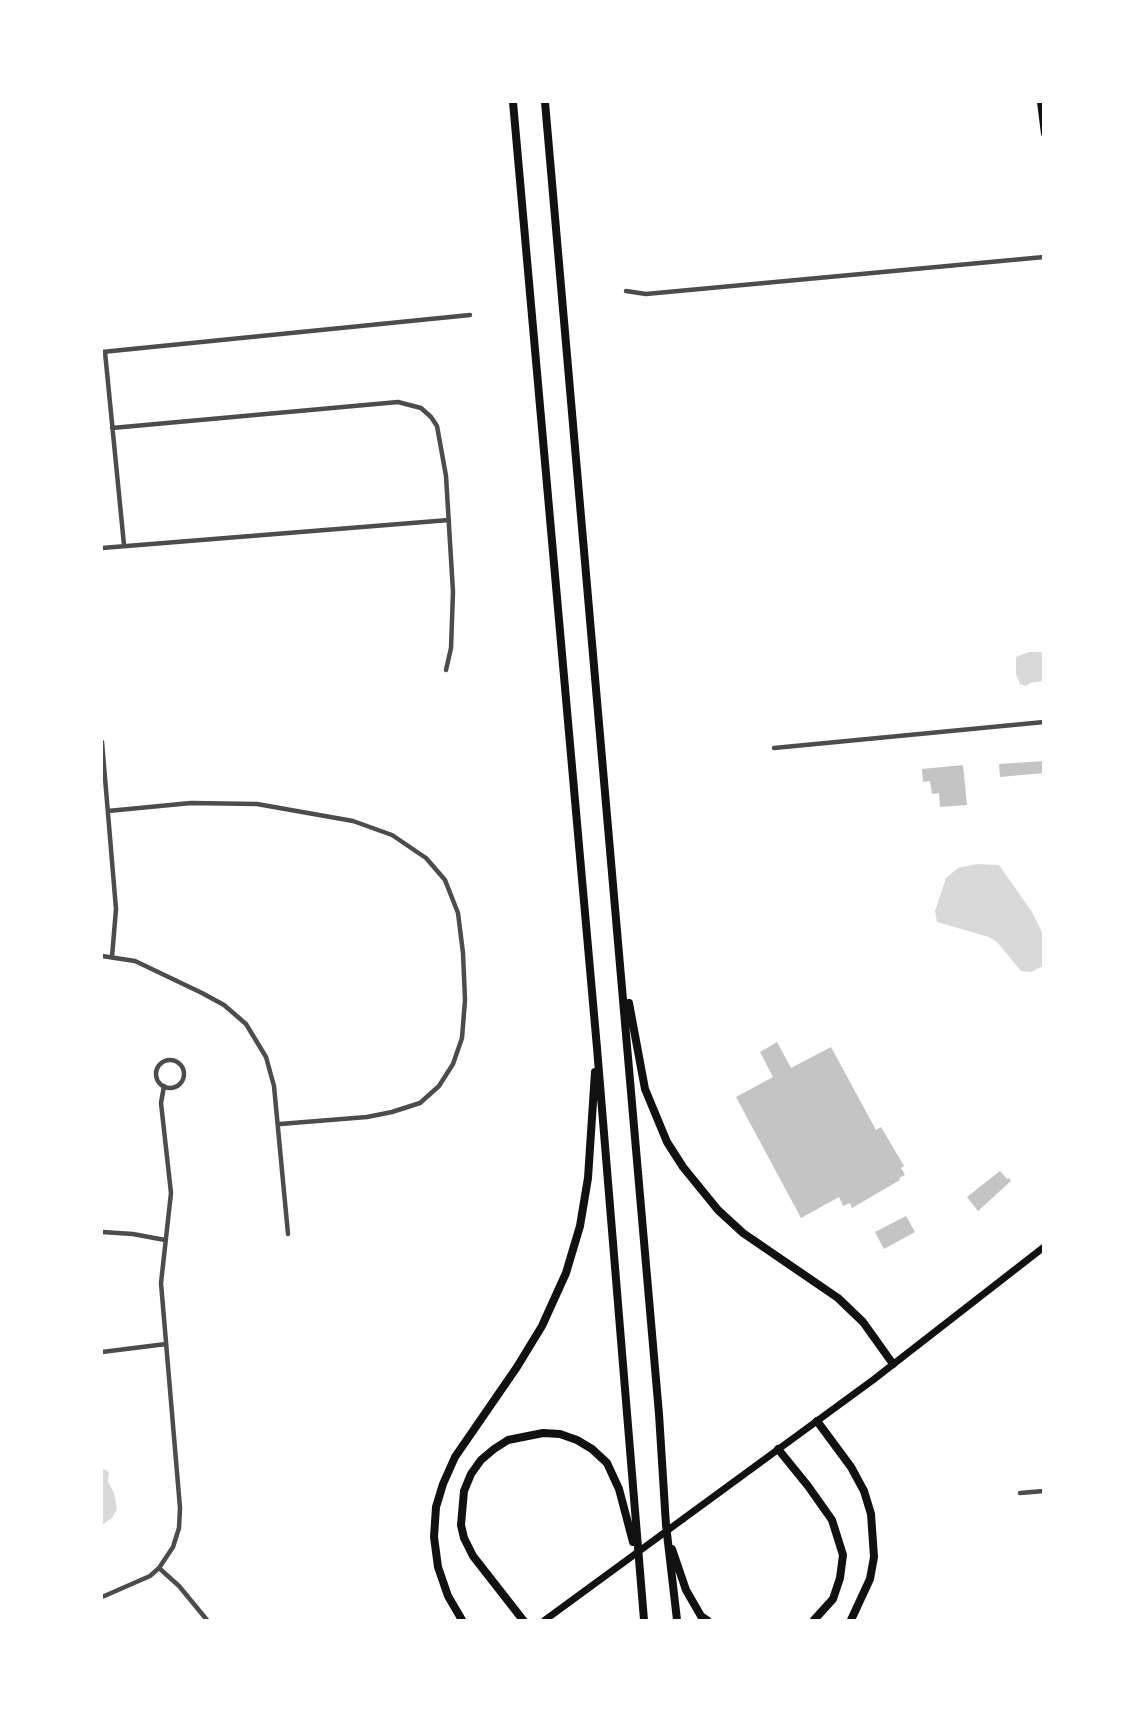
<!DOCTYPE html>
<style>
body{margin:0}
#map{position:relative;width:1145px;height:1722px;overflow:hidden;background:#fff;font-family:Literata,serif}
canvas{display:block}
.frame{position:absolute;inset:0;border:103px solid #fff;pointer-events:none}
</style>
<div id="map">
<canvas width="1145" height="1722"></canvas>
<div class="frame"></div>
</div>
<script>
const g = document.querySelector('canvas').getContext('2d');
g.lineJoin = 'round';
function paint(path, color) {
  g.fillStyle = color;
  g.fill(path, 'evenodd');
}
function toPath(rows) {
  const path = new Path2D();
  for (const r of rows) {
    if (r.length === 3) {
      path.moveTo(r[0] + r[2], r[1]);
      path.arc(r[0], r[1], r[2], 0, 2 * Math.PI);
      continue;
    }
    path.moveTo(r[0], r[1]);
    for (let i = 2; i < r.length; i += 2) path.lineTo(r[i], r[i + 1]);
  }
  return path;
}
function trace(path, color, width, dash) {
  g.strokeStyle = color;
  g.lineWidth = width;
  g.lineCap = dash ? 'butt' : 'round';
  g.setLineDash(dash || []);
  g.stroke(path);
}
paint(toPath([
 [1029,652,1043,652,1043,681,1030,683,1026,686,1020,684,1016,674,1016,657],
 [977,864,999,865,1032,912,1043,934,1043,966,1031,972,1021,971,997,942,989,937,937,922,935,911,946,878,958,868],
 [102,1468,109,1472,108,1482,114,1493,117,1509,112,1518,102,1525]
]), '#d9d9d9');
paint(toPath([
 [1044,761,1044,773,1000,777,999,764],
 [963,765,967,805,940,807,939,793,932,794,930,781,923,782,922,769],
 [777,1042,791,1068,831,1047,876,1130,881,1127,904,1166,901,1168,905,1175,899,1178,900,1180,852,1208,850,1203,843,1206,839,1197,801,1218,736,1097,773,1077,760,1052],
 [1000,1171,1007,1179,1009,1178,1011,1181,978,1211,967,1197],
 [906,1216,915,1232,884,1249,875,1232]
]), '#c4c4c4');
trace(toPath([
 [626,291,646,294,1044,257],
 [102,352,470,315],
 [105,352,124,545],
 [112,428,398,402,421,408,431,417,437,426,446,476,453,592,451,648,446,670],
 [102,548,449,520],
 [102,742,116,909,112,957],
 [774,748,1044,722],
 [108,811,191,803,257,804,353,821,392,835,426,858,445,880,458,913,463,953,465,1000,462,1038,453,1064,439,1086,420,1103,392,1112,367,1117,280,1124],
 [102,956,135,961,202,993,224,1005,246,1024,266,1057,274,1086,288,1234],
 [170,1074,14],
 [102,1232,133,1234,165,1240],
 [102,1352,166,1344],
 [1020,1493,1044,1491],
 [159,1568,179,1586,207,1620],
 [102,1597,150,1576,159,1568,173,1547,179,1528,180,1508,161,1283,171,1193,161,1103,164,1086]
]), '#4c4c4c', 4.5);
trace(toPath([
 [1040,102,1044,134]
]), '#111', 6);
trace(toPath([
 [545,1620,873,1380,1044,1247]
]), '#111', 7);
trace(toPath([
 [513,102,597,1048,644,1620],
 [545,102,659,1414,666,1525,677,1620],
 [629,1003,645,1089,667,1142,683,1167,718,1210,743,1233,838,1298,863,1322,893,1364],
 [817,1421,851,1467,864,1491,871,1514,874,1557,870,1579,851,1620],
 [778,1449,808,1486,832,1520,843,1555,840,1578,833,1599,814,1620],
 [672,1549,686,1590,701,1616,707,1620],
 [462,1620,448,1596,438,1567,434,1537,436,1507,443,1484,455,1457,517,1367,542,1326,566,1273,580,1226,588,1178,595,1072],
 [523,1620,473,1556,464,1538,461,1525,464,1491,471,1474,481,1460,494,1449,508,1440,543,1433,560,1434,577,1440,592,1449,607,1463,619,1489,633,1542]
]), '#111', 8);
</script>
